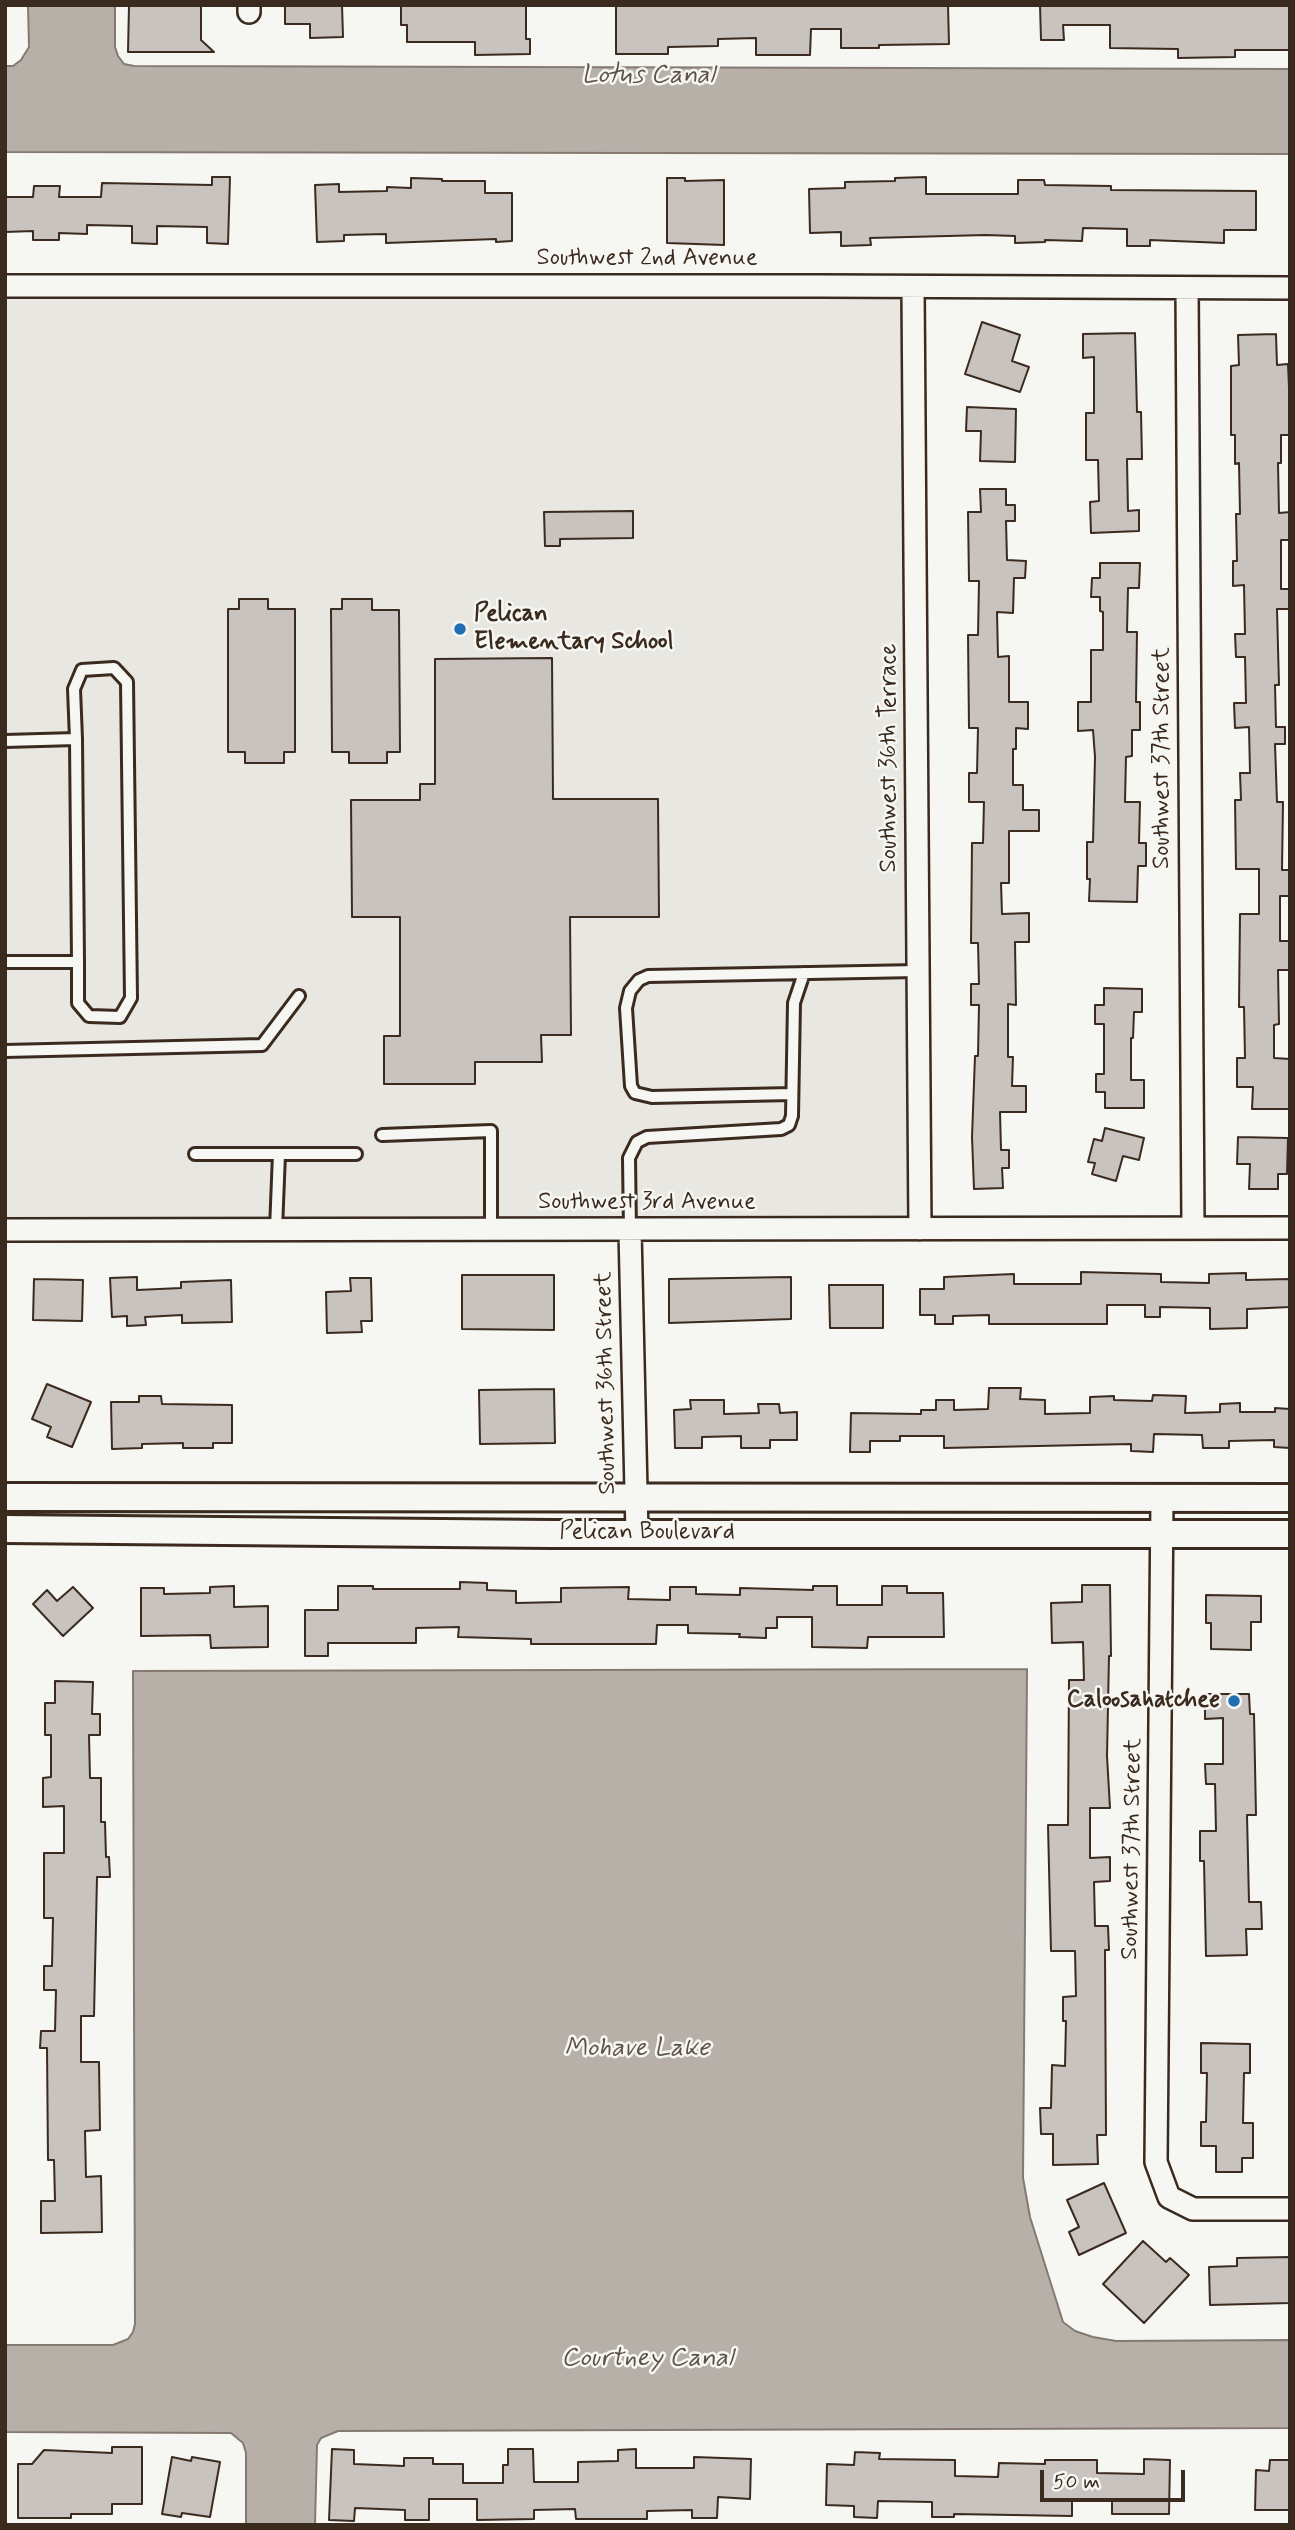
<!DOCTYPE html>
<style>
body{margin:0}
#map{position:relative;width:1295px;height:2530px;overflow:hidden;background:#f6f6f2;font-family:Mynerve,sans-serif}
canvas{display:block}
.frame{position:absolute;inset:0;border:7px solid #3b2a1e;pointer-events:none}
.scale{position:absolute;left:1040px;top:2470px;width:145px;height:32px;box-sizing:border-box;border:4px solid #3b2a1e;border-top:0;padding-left:9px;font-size:21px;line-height:24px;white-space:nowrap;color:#3b2a1e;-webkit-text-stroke:5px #f6f6f2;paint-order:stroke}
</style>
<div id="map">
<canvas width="1295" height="2530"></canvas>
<div class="frame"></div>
<div class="scale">50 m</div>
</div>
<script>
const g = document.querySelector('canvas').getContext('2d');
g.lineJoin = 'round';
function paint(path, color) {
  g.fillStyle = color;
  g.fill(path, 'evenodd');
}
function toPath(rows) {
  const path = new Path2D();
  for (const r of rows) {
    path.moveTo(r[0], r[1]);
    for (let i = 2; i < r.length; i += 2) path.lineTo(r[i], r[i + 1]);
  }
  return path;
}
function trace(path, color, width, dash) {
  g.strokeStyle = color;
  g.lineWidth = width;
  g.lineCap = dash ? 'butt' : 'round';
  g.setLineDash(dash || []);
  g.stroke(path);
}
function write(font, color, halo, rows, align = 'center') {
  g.font = font + ' Mynerve,sans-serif';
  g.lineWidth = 5;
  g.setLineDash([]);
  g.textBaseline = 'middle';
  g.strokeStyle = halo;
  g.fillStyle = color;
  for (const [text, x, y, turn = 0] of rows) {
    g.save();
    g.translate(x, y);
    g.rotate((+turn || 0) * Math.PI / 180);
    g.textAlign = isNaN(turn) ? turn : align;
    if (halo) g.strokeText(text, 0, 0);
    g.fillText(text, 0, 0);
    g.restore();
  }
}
paint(toPath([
 [5,286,913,287,920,1229,5,1230]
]), '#e8e7e2');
const water = toPath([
 [28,5,115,5,115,47,118,56,124,64,134,66,1290,69,1290,154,5,152,5,66,13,66,21,60,29,47,28,5],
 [1027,1669,1023,2178,1030,2217,1063,2322,1075,2331,1093,2337,1116,2341,1290,2340,1290,2428,338,2431,321,2438,317,2445,315,2525,246,2525,246,2453,243,2443,231,2433,5,2432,5,2345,113,2345,128,2339,133,2332,135,2324,133,1671,1027,1669]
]);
paint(water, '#b6b0a9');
trace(water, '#857a71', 2);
const building = toPath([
 [129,5,201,5,201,40,214,52,128,52,129,5],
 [285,5,342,5,343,37,310,38,310,24,285,24,285,5],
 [401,5,526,5,526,39,530,39,530,54,475,55,475,42,407,42,407,25,401,25,401,5],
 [616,5,948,5,949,44,879,45,879,48,841,48,841,29,811,29,810,55,756,55,756,38,718,39,718,46,668,47,668,54,616,54,616,5],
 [1040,5,1290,5,1290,50,1235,50,1235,57,1178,58,1178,49,1110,48,1110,25,1063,25,1064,40,1041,40,1040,5],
 [212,177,230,177,228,244,207,243,207,227,157,226,157,244,132,243,132,226,87,225,87,234,59,233,59,240,33,240,33,231,5,232,5,197,33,197,34,186,60,186,59,197,101,197,102,183,212,185,212,177],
 [926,177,926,194,1018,194,1018,180,1044,180,1045,185,1111,186,1111,190,1256,191,1256,230,1224,230,1224,243,1150,240,1150,246,1127,246,1127,229,1083,228,1082,241,1045,240,1045,242,1015,243,1015,236,986,235,870,238,871,245,841,246,841,232,810,233,809,189,845,188,845,182,895,181,895,178,926,177],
 [411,178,442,179,442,181,485,181,485,193,512,193,512,241,496,242,496,239,386,243,386,234,344,235,344,241,317,242,315,185,339,184,339,192,387,191,387,187,411,188,411,178],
 [667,178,685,178,685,181,724,180,724,245,667,243,667,178],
 [982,322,1020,335,1012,361,1029,367,1020,392,965,374,982,322],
 [1135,333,1137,412,1141,412,1142,459,1127,459,1128,511,1139,510,1139,531,1091,533,1090,502,1099,501,1098,460,1086,460,1086,413,1094,413,1094,357,1083,358,1083,334,1135,333],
 [1276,334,1277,365,1288,364,1290,410,1290,435,1281,435,1281,463,1278,463,1279,513,1290,512,1290,540,1281,540,1281,589,1290,589,1290,609,1277,609,1279,685,1275,685,1276,727,1285,727,1285,744,1275,744,1277,802,1283,802,1282,870,1290,870,1290,896,1280,896,1280,941,1290,941,1290,970,1278,970,1279,1024,1274,1025,1274,1058,1290,1059,1290,1109,1252,1109,1253,1087,1237,1087,1237,1058,1245,1058,1244,1007,1239,1007,1240,914,1259,914,1259,869,1236,869,1235,800,1241,800,1240,773,1250,773,1249,727,1235,728,1234,703,1246,703,1245,657,1236,657,1235,634,1245,634,1244,585,1233,586,1233,561,1237,561,1236,514,1240,514,1239,463,1235,464,1235,435,1231,435,1231,366,1239,365,1238,335,1276,334],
 [967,407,1016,409,1015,462,980,461,981,431,966,431,967,407],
 [980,489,1006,489,1006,505,1015,505,1015,521,1006,521,1007,560,1026,561,1025,578,1014,578,1013,613,997,612,998,657,1009,656,1009,702,1028,702,1028,729,1016,728,1016,749,1013,749,1013,785,1023,785,1023,810,1039,810,1039,831,1009,831,1009,883,1001,883,1002,914,1029,913,1029,942,1015,942,1016,1005,1008,1004,1008,1057,1013,1057,1012,1086,1026,1086,1026,1112,1000,1112,1001,1150,1009,1150,1009,1168,1002,1168,1003,1188,974,1189,972,1137,975,1056,978,1056,979,1005,971,1005,971,984,979,984,978,943,971,943,972,843,983,843,984,802,969,802,969,773,977,773,978,728,969,728,968,635,978,635,979,581,969,581,968,512,981,512,980,489],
 [633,511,633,538,560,539,560,546,545,546,544,512,633,511],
 [1100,563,1140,563,1139,588,1128,588,1127,632,1137,632,1136,702,1140,702,1140,730,1132,730,1132,756,1126,757,1125,802,1140,802,1139,843,1146,843,1146,866,1138,866,1137,902,1089,901,1090,879,1087,879,1087,842,1093,842,1095,757,1093,730,1078,731,1078,702,1091,702,1091,650,1103,650,1103,612,1100,611,1100,597,1091,597,1092,578,1100,578,1100,563],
 [239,599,268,599,268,609,295,609,295,752,284,752,284,763,245,763,245,752,228,752,228,609,239,609,239,599],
 [342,599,372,599,372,610,399,610,400,752,387,752,387,763,349,763,349,752,332,752,331,609,342,609,342,599],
 [552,658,553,799,658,799,659,917,570,917,571,1035,541,1035,542,1062,475,1062,475,1084,384,1084,384,1036,400,1036,400,917,352,917,351,800,420,800,420,784,435,784,435,659,552,658],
 [1104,988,1142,989,1142,1012,1134,1012,1133,1038,1131,1038,1131,1080,1144,1080,1144,1108,1105,1108,1105,1092,1096,1092,1096,1074,1104,1074,1104,1024,1095,1024,1095,1005,1104,1005,1104,988],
 [1105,1128,1144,1138,1139,1160,1123,1156,1116,1181,1092,1174,1095,1163,1088,1162,1094,1139,1102,1141,1105,1128],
 [1238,1137,1288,1138,1287,1174,1278,1174,1278,1189,1249,1189,1250,1164,1237,1164,1238,1137],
 [1081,1272,1161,1274,1161,1282,1209,1283,1209,1274,1246,1273,1246,1280,1290,1279,1290,1307,1247,1309,1247,1328,1210,1329,1210,1308,1160,1307,1160,1317,1145,1317,1145,1305,1107,1305,1107,1324,989,1324,989,1315,953,1316,953,1324,935,1324,935,1315,920,1315,920,1289,944,1289,944,1277,1014,1274,1014,1284,1081,1284,1081,1272],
 [462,1275,554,1275,554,1330,462,1329,462,1275],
 [137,1277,137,1290,181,1288,181,1282,231,1280,232,1322,182,1323,182,1315,145,1317,146,1325,127,1326,127,1316,112,1317,110,1278,137,1277],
 [791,1277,791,1319,669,1323,669,1279,791,1277],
 [350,1278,371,1278,372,1321,361,1321,362,1332,327,1333,326,1292,351,1291,350,1278],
 [34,1279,83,1280,82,1321,33,1320,34,1279],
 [829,1285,883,1285,883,1328,830,1328,829,1285],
 [47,1384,91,1402,72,1447,47,1437,51,1427,32,1419,47,1384],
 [989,1388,1021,1388,1020,1399,1045,1400,1045,1414,1090,1413,1090,1397,1114,1396,1114,1400,1152,1401,1153,1395,1186,1396,1185,1413,1220,1412,1220,1404,1240,1403,1240,1412,1275,1412,1275,1408,1290,1409,1290,1448,1274,1447,1274,1440,1229,1441,1229,1448,1203,1448,1202,1435,1154,1434,1153,1452,1131,1451,1131,1444,944,1448,944,1436,900,1436,900,1441,870,1441,870,1452,850,1452,851,1413,921,1414,921,1410,936,1410,936,1400,954,1400,954,1410,988,1409,989,1388],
 [554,1389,555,1443,480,1444,479,1390,554,1389],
 [139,1396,161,1396,162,1404,232,1405,232,1443,213,1443,213,1448,183,1448,183,1443,142,1444,142,1448,112,1449,111,1402,139,1402,139,1396],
 [690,1400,724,1400,724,1414,759,1413,758,1404,779,1404,780,1413,797,1412,797,1440,770,1440,770,1448,741,1448,741,1436,702,1437,702,1448,675,1448,674,1410,691,1409,690,1400],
 [460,1582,487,1583,487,1590,516,1591,516,1603,561,1602,561,1588,629,1587,628,1599,670,1600,670,1587,696,1587,696,1594,740,1595,740,1588,813,1590,813,1586,837,1586,837,1605,882,1605,882,1586,907,1586,907,1593,943,1593,944,1637,868,1637,867,1648,812,1647,812,1617,777,1617,777,1628,766,1628,766,1638,739,1637,740,1634,688,1633,688,1625,657,1625,656,1644,531,1644,531,1639,458,1637,459,1627,416,1628,416,1643,328,1643,328,1656,305,1656,305,1610,338,1610,338,1586,373,1586,373,1589,460,1589,460,1582],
 [1082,1585,1110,1585,1111,1656,1109,1656,1107,1756,1110,1808,1090,1808,1090,1858,1110,1857,1110,1881,1094,1882,1095,1926,1108,1926,1109,1950,1105,1950,1106,2135,1097,2135,1098,2164,1053,2165,1053,2134,1041,2134,1040,2108,1051,2108,1052,2065,1065,2066,1066,2021,1063,2021,1063,1997,1076,1996,1075,1951,1051,1951,1048,1825,1068,1825,1069,1680,1084,1680,1083,1642,1052,1643,1051,1603,1082,1602,1082,1585],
 [234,1586,234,1607,268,1606,268,1647,211,1648,210,1635,141,1636,141,1588,164,1588,164,1594,210,1593,210,1587,234,1586],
 [73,1587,93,1608,63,1636,33,1604,47,1590,57,1601,73,1587],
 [1206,1595,1261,1596,1261,1622,1251,1622,1251,1650,1211,1649,1211,1623,1206,1623,1206,1595],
 [55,1681,93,1682,92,1714,100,1714,100,1735,89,1735,90,1778,101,1778,101,1822,105,1822,106,1857,109,1857,110,1877,97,1877,94,2016,81,2016,81,2062,99,2062,100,2130,85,2131,86,2177,101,2176,102,2232,41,2233,41,2201,55,2201,54,2160,48,2160,47,2048,40,2048,41,2031,55,2031,56,1990,44,1990,44,1966,52,1966,53,1918,44,1918,44,1853,64,1853,64,1806,43,1807,43,1778,51,1777,51,1735,45,1735,45,1703,55,1703,55,1681],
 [1205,1694,1249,1694,1250,1714,1254,1714,1256,1815,1247,1815,1249,1902,1261,1902,1262,1929,1246,1929,1247,1955,1206,1956,1204,1861,1200,1861,1200,1831,1216,1831,1215,1784,1206,1784,1205,1764,1223,1764,1223,1718,1205,1719,1205,1694],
 [1201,2043,1250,2044,1250,2073,1244,2073,1243,2123,1253,2123,1253,2158,1242,2158,1242,2172,1216,2172,1216,2146,1201,2146,1201,2122,1206,2122,1207,2073,1201,2073,1201,2043],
 [1104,2183,1126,2233,1079,2255,1069,2232,1079,2227,1067,2200,1104,2183],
 [1143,2241,1166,2262,1170,2258,1189,2275,1144,2323,1103,2284,1143,2241],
 [1290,2257,1290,2303,1210,2305,1209,2267,1237,2266,1237,2258,1290,2257],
 [112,2447,142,2447,142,2504,112,2504,112,2514,71,2514,71,2518,18,2518,18,2464,32,2464,44,2450,112,2453,112,2447],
 [332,2449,354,2450,354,2464,404,2466,404,2458,433,2458,433,2464,463,2464,463,2483,503,2483,503,2465,508,2465,508,2449,533,2449,534,2482,578,2482,578,2462,618,2461,618,2450,636,2449,636,2468,694,2468,694,2457,751,2459,750,2499,718,2497,717,2518,692,2518,692,2510,647,2511,647,2519,576,2519,575,2509,534,2510,534,2519,477,2520,477,2499,429,2499,429,2520,405,2520,405,2510,355,2508,354,2521,329,2520,332,2449],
 [855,2452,880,2453,879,2459,955,2460,955,2476,998,2477,999,2463,1045,2464,1045,2460,1097,2460,1097,2473,1144,2474,1144,2459,1170,2460,1169,2514,1112,2514,1112,2501,1072,2501,1072,2516,954,2514,954,2517,932,2517,932,2502,878,2501,877,2518,854,2517,854,2506,826,2505,827,2464,854,2465,855,2452],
 [172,2457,191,2461,192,2457,220,2462,210,2517,182,2513,181,2517,162,2514,172,2457],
 [1270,2460,1289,2460,1290,2510,1255,2510,1256,2470,1269,2471,1270,2460]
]);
paint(building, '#c8c3be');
trace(building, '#3b2a1e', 2);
const service = toPath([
 [76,739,74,689,82,670,114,668,127,682,131,998,120,1017,89,1016,78,1003,78,962],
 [5,741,76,739,78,962,5,962],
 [5,1051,262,1045,299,996],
 [792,1094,652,1097,635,1093,631,1086,626,1008,630,991,639,980,648,976,918,971],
 [382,1135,491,1131,491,1229],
 [195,1154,356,1154],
 [276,1229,279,1154],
 [630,1231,629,1158,637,1142,647,1137,781,1129,789,1125,792,1116,794,1003,804,973]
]);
const minor = toPath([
 [249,12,249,5],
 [5,286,822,286,1290,288],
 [913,287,920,1229],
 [1187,288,1193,1227],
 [5,1230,1290,1228],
 [630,1231,637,1534],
 [1162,1499,1156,2162,1169,2197,1193,2209,1290,2209]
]);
const tertiary = toPath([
 [5,1497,1290,1498],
 [5,1529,552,1534,1290,1534]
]);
trace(service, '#3b2a1e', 16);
trace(minor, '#3b2a1e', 26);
trace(tertiary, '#3b2a1e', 32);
trace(service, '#f6f6f2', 10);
trace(minor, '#f6f6f2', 21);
trace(tertiary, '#f6f6f2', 26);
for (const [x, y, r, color] of [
 [460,629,7,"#1f6fb2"],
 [1234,1701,7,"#1f6fb2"]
]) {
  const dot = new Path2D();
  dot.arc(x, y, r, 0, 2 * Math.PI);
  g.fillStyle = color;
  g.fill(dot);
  trace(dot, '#f6f6f2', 2.5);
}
write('24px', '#3b2a1e', '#f6f6f2', [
 ["Southwest 2nd Avenue",647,259],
 ["Southwest 36th Terrace",890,758,-90],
 ["Southwest 37th Street",1163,758,-90],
 ["Southwest 3rd Avenue",647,1203],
 ["Southwest 36th Street",607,1383,-91],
 ["Pelican Boulevard",647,1533],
 ["Southwest 37th Street",1133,1849,-89]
]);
write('bold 24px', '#3b2a1e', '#f6f6f2', [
 ["Pelican",474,615],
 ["Elementary School",474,643],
 ["Caloosahatchee",1220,1701,"right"]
], 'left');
write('italic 26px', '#605248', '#f6f6f2', [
 ["Lotus Canal",648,77],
 ["Mohave Lake",637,2050],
 ["Courtney Canal",647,2360]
]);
</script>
